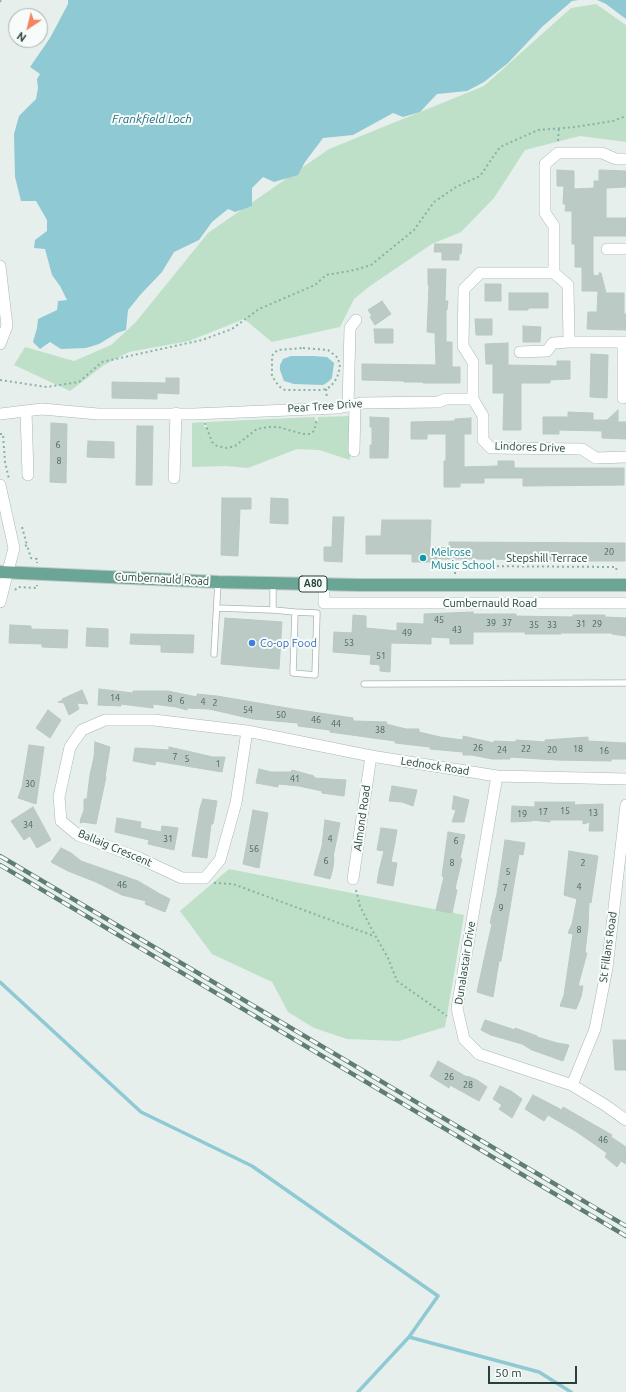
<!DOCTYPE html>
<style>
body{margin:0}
#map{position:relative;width:626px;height:1392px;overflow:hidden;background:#e6efeb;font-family:Ubuntu,sans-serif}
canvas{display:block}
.north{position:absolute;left:8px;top:8px;width:40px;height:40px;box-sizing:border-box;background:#f7fbf9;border:1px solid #a3b1ad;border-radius:50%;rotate:215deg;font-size:11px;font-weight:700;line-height:16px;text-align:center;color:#24423a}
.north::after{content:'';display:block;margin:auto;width:14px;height:18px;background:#f4845f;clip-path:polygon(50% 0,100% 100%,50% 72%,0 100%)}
.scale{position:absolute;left:488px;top:1366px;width:89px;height:18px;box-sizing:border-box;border:2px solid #24423a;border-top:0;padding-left:5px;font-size:12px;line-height:14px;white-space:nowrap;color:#24423a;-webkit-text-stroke:3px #f7fbf9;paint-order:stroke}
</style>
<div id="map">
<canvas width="626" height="1392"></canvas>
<div class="north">N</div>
<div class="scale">50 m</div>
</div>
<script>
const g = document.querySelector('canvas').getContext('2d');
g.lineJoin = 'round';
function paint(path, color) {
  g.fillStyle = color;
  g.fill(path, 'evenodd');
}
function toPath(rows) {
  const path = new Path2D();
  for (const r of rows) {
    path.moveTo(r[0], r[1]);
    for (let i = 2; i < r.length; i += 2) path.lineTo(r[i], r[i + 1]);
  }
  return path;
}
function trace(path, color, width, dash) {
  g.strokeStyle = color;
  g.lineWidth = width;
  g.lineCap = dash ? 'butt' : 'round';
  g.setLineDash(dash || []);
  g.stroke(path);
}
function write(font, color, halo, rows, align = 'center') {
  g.font = font + ' Ubuntu,sans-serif';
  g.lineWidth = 4;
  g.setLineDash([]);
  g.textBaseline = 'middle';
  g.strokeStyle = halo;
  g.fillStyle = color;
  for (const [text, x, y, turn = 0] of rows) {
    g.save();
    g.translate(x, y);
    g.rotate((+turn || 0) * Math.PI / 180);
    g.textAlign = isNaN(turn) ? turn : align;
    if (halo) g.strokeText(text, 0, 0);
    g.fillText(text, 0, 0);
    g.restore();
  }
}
paint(toPath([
 [596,4,626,25,626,142,580,136,525,150,494,198,461,232,432,244,370,286,354,299,340,327,272,342,244,319,189,341,129,352,104,365,70,391,14,365,25,347,74,361,111,345,135,323,208,233,329,149,484,86,571,8],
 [351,416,350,460,319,450,297,449,248,468,226,466,192,467,192,423,204,422,204,427,205,427,207,426,206,422,315,417,316,422,318,421,318,417],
 [229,869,464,915,445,1027,399,1041,347,1039,314,1028,288,1012,272,982,212,954,180,911]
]), '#bfe0c8');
paint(toPath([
 [68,0,579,0,572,1,543,26,508,63,484,82,467,91,437,94,420,112,403,117,393,113,353,135,323,138,305,162,298,175,274,182,263,177,252,188,252,206,235,212,228,209,212,222,199,240,174,252,162,272,141,294,128,310,126,330,117,333,99,344,86,348,61,349,50,342,40,349,33,342,37,328,38,319,57,310,58,301,67,300,60,286,52,275,45,249,34,248,35,240,47,231,47,220,36,201,21,201,15,177,14,134,19,116,36,99,38,88,37,79,40,74,30,67,50,38,68,4],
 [597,0,626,0,626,19,606,4],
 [291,356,313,356,327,357,334,363,332,378,328,382,323,385,294,384,284,381,280,370,280,365,283,359]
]), '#8ec9d4');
trace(toPath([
 [0,982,141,1112,252,1166,438,1296,409,1337],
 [358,1392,409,1337,539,1372,571,1392]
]), '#8ec9d4', 3.5);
const building = toPath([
 [557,170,574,171,574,189,594,188,594,181,599,181,599,170,626,171,626,187,606,188,606,218,626,218,626,236,593,236,593,275,599,276,599,273,601,273,606,293,624,293,624,314,626,314,626,330,587,329,588,312,597,312,598,291,582,291,582,267,575,267,575,244,572,244,572,211,565,211,566,204,563,204,564,186,557,186,557,170],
 [435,244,462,244,461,254,459,253,459,260,442,260,442,252,434,252,435,244],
 [428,269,446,269,445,301,448,301,447,310,446,310,446,342,452,342,452,367,460,367,460,383,423,383,423,382,404,382,404,381,362,380,362,364,436,365,435,333,427,332,429,285,428,285,428,269],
 [485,284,501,284,501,301,485,301,485,284],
 [509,293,548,293,548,308,528,308,528,310,509,310,509,293],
 [382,301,391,314,375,325,370,317,372,316,368,310,382,301],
 [475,319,492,319,492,335,476,335,475,319],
 [523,326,541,327,540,342,523,342,523,326],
 [374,329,393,329,393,343,375,343,374,329],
 [508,343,508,365,557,366,557,361,570,361,570,379,550,380,550,383,521,383,521,430,503,430,504,393,493,393,493,364,486,364,485,344,508,343],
 [591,354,608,355,607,398,590,397,591,354],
 [166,378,179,378,179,394,157,393,157,399,112,398,112,382,166,383,166,378],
 [618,410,618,422,626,422,626,439,602,438,602,431,559,430,559,434,543,434,543,417,568,417,568,412,593,413,593,420,607,420,618,410],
 [370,417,389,418,388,458,370,458,370,445,372,445,372,427,370,427,370,417],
 [471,418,471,434,464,434,464,467,498,466,498,461,514,461,514,468,624,468,624,485,523,486,523,478,484,478,484,483,460,483,460,487,444,487,444,461,446,461,446,434,427,434,427,439,411,439,411,422,455,421,455,419,471,418],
 [51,423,67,424,66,483,50,482,51,423],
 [137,426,153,426,152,485,136,485,137,426],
 [88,441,114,442,114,458,87,457,88,441],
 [222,498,251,498,251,509,240,509,238,556,221,555,222,498],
 [271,498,288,499,288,524,270,523,271,498],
 [333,517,344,517,342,562,324,561,324,547,332,547,333,517],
 [382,520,431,520,430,547,449,548,449,542,625,543,625,561,556,561,556,560,478,559,434,559,434,562,412,562,412,554,366,554,366,536,381,536,382,520],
 [473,612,473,614,516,614,516,616,573,617,573,615,605,615,605,617,626,618,626,636,612,634,612,633,561,633,561,634,525,634,525,632,473,632,473,644,450,644,450,638,431,637,431,644,391,643,390,672,380,671,380,665,370,664,371,655,333,652,334,632,352,633,353,615,366,616,366,628,397,631,397,623,424,624,424,614,473,612],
 [225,618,282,622,279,669,221,664,225,618],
 [10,625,31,626,31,629,68,630,67,648,42,647,42,644,9,643,10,625],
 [87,628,108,629,108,647,86,646,87,628],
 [131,634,194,635,193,653,161,652,161,645,130,644,131,634],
 [99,689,133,693,133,691,168,691,197,697,197,694,217,696,293,709,353,718,353,721,387,722,386,724,406,729,419,729,419,732,440,737,463,740,463,736,494,743,494,741,516,742,516,740,545,742,545,740,588,737,588,741,626,743,626,759,611,759,611,761,556,760,510,757,510,759,492,759,472,755,463,755,463,752,430,749,430,747,395,743,395,741,330,732,330,730,298,726,298,723,253,719,209,709,187,708,187,710,176,707,153,704,153,708,121,704,121,706,98,705,99,689],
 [82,690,88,704,77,703,79,709,69,715,64,703,58,702,63,700,62,699,82,690],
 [48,710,61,720,50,738,36,728,48,710],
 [95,742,110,747,105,777,106,777,96,824,83,822,80,823,81,821,80,821,84,810,84,799,87,799,90,775,94,757,95,742],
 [29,745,44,747,36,804,18,798,22,787,29,745],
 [169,747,213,757,225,757,222,772,156,761,155,765,133,761,135,748,169,750,169,747],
 [259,769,271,772,291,772,292,770,314,776,314,778,346,780,344,796,322,793,322,791,299,786,278,784,278,787,256,783,259,769],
 [392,786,417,790,413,806,402,802,389,801,392,786],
 [454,796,469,800,464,822,452,822,456,810,452,809,454,796],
 [203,799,217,801,213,824,211,824,207,858,192,856,200,808,203,799],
 [535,802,575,802,574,805,603,804,603,831,589,831,590,822,583,824,583,820,550,820,550,822,532,820,532,821,511,822,512,806,535,807,535,802],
 [33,807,51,840,37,848,30,836,24,840,11,821,33,807],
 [253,810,268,813,259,868,243,864,253,810],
 [117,818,141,822,140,828,161,832,162,826,178,828,174,850,148,844,149,840,115,832,117,818],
 [325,820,340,823,333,857,334,857,333,868,330,879,314,875,322,846,325,820],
 [381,828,397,830,395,842,391,862,397,863,393,886,377,883,379,871,384,851,377,850,381,828],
 [448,832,465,835,460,858,462,859,455,889,457,890,452,913,436,910,444,877,442,876,448,832],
 [505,840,525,843,523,855,519,854,501,961,499,961,493,997,477,992,485,955,492,924,490,923,497,894,505,840],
 [61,848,71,853,81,861,138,881,160,894,170,899,165,912,145,904,146,901,122,895,96,882,68,871,51,862,61,848],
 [569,851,598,856,591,903,589,902,588,926,585,953,587,953,578,986,583,986,581,997,576,1009,560,1006,564,995,573,934,568,933,572,924,577,899,564,895,569,851],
 [485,1020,515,1030,515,1028,537,1036,537,1037,557,1043,569,1045,563,1061,532,1050,522,1044,491,1035,481,1030,485,1020],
 [613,1040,626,1040,626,1070,615,1070,613,1040],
 [438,1061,467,1077,467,1076,477,1080,487,1087,479,1101,450,1085,449,1088,430,1076,438,1061],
 [500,1086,511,1091,522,1099,512,1118,499,1109,502,1105,493,1099,500,1086],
 [533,1095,562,1110,563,1107,612,1135,611,1137,626,1147,626,1164,621,1161,617,1167,605,1157,607,1153,577,1132,548,1115,544,1121,525,1109,533,1095]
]);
paint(building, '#bbcac4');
trace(building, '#b8c9c2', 1);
const lane = toPath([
 [273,583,273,610,295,612,317,613,315,675,293,673,295,612],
 [217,608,273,610],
 [214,654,218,582],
 [364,684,626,683]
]);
const street = toPath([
 [607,249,626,249],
 [0,266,7,326,0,344],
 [554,273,554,226,545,213,545,164,558,153,602,153,616,159,626,159],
 [626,342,569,342,568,285,554,273,480,273,464,289,463,346,473,362,473,399,483,416,483,440,491,448,582,449,596,458,626,457],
 [623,343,623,398],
 [520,352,547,351,553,343,569,342],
 [348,406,350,328,356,320],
 [26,411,28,475],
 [0,414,42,409,98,414,194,414,337,408,362,403,438,402,446,399,473,399],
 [354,451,355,405],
 [174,478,176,413],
 [0,485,14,548,0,602],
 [324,584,324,603,626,603],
 [247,731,236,803,220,860,205,878,182,878,139,858,78,835,61,821,59,797,70,747,82,730,105,720,154,720,247,731,371,756,497,776,626,779],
 [497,776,457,1008,464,1039,479,1054,572,1085,605,1105,626,1120],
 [353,879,371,756],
 [572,1085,595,1029,607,968,626,805]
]);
const primary = toPath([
 [0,572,218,582,360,585,626,585]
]);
trace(lane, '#a8b8b2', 7);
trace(street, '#a8b8b2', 12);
trace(primary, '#c2cac8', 14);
trace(toPath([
 [0,2,1,0],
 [558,141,559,128],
 [303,348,328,350,338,358,340,367,337,378,331,386,326,389,320,390,285,390,280,387,275,381,272,375,272,356,274,353,278,350,303,348],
 [0,380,47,387,79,382,102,362,202,340,232,329,259,309,315,285,326,275,355,270,371,265,414,230,434,202,456,187,480,176,500,147,538,130,575,127,613,121,626,116],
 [326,389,327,398],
 [205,423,212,442,217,446,227,448,235,446,257,429,268,427,278,427,303,434,310,434,314,431,317,419],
 [0,434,3,434,5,462,9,479],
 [22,527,27,545],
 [25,546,27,545,31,558,37,559,37,563],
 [455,574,455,566,616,567,617,573],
 [15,590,18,587,37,588,37,585],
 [214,883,233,884,374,936],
 [356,890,360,906,371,928,388,958,397,981,447,1016]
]), '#86b3a5', 2, [2, 3]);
trace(lane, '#fff', 5.5);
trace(street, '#fff', 11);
trace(primary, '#6aa596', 12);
const rail = toPath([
 [0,856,626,1226],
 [0,865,626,1236]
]);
trace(rail, '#5f7d75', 4.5);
trace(rail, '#f7fbf9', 3, [9]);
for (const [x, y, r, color] of [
 [423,558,4,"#0f9aa8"],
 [252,643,4,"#3f7fe0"]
]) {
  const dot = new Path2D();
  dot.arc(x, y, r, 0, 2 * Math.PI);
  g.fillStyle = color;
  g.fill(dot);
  trace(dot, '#f7fbf9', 1.5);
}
write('9px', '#4a645c', null, [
 ["6",58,445],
 ["8",59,461],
 ["20",609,552],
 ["45",439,620],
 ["39",491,623],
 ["37",507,623],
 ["31",581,624],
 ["29",597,624],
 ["35",534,625],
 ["33",552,625],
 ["43",457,630],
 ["49",407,633],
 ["53",349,643],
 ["51",381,656],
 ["14",115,698],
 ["8",170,699],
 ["6",182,701],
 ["4",203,702],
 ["2",215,703],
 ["54",248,710],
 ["50",281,715],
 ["46",316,720],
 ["44",336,724],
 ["38",380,730],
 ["26",478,748],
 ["22",526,749],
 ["18",578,749],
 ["24",502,750],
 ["20",552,750],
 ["16",604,751],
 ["7",175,757],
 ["5",187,759],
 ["1",218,764],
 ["41",295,779],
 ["30",30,784],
 ["15",565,811],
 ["17",543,812],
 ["13",593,813],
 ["19",522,814],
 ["34",28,825],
 ["31",168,839],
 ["4",330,839],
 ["6",456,841],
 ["56",254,849],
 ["6",326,861],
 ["8",452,863],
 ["2",583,863],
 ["5",508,872],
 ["46",122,885],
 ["4",579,887],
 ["7",505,888],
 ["9",501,908],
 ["8",579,930],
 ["26",449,1077],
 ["28",468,1085],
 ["46",603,1140]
]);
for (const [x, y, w] of [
 [313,584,28]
]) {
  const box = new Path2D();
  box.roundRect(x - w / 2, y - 8, w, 16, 3);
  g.fillStyle = '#f7fbf9';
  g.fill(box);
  trace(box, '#24423a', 1);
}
write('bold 10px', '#24423a', null, [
 ["A80",313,584]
]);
write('11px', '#24423a', '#f7fbf9', [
 ["Pear Tree Drive",325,406,-4],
 ["Lindores Drive",530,447,2],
 ["Stepshill Terrace",547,558],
 ["Cumbernauld Road",162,579,3],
 ["Cumbernauld Road",490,603],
 ["Lednock Road",435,766,9],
 ["Almond Road",362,818,-82],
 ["Ballaig Crescent",115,848,23],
 ["St Fillans Road",608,947,-82],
 ["Dunalastair Drive",465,963,-81]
]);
write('11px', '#0d838f', '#f7fbf9', [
 ["Melrose",431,552],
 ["Music School",431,565]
], 'left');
write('11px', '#366cbe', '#f7fbf9', [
 ["Co-op Food",260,643]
], 'left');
write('italic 12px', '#1c6f80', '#f7fbf9', [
 ["Frankfield Loch",152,119]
]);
</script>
